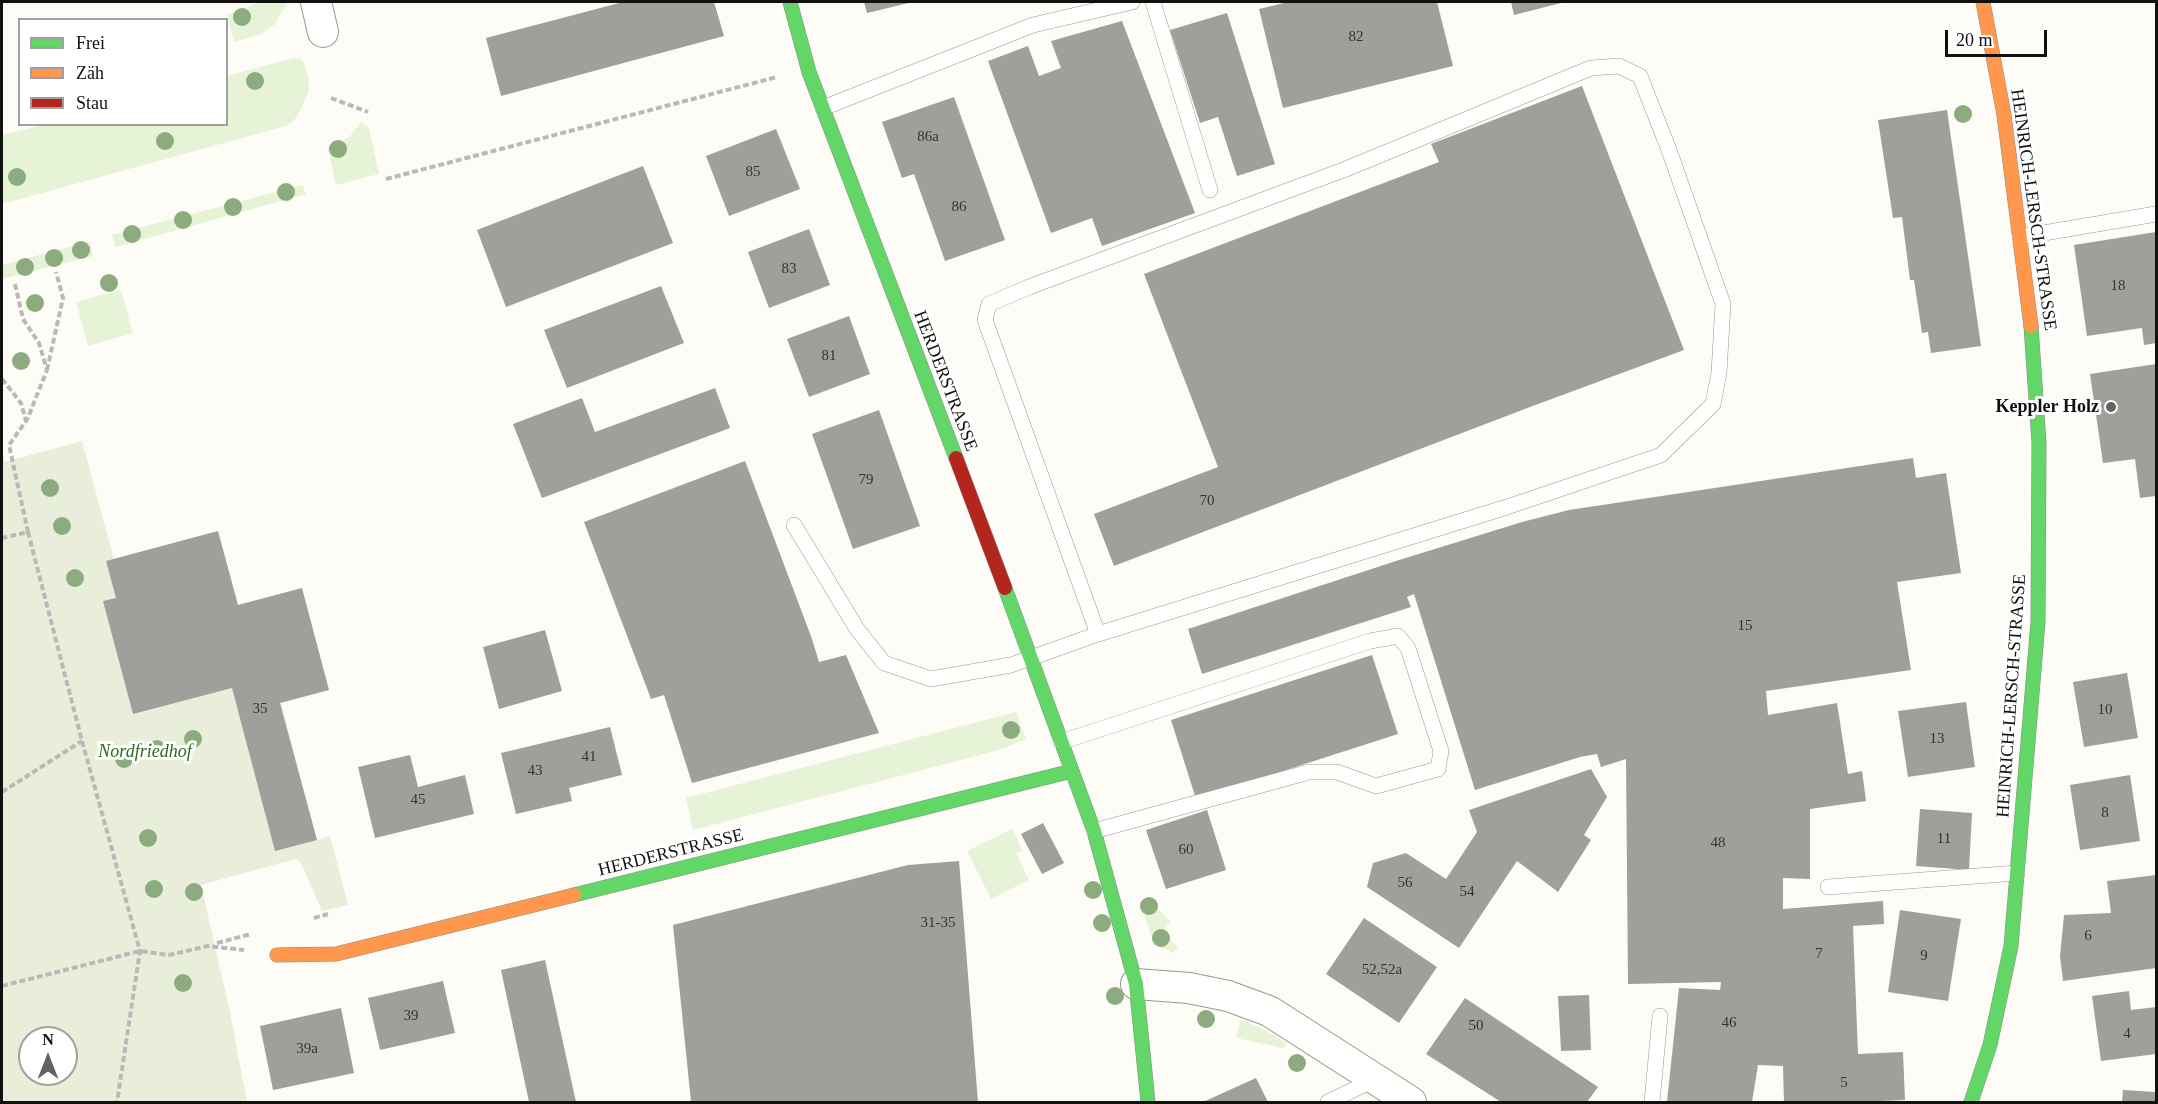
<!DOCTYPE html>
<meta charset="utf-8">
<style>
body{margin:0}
#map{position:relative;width:2158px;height:1104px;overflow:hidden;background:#fdfcf7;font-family:"Times New Roman",serif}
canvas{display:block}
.frame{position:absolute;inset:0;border:3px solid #111;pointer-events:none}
.legend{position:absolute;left:18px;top:18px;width:210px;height:108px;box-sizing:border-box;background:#fff;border:2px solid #a0a0a0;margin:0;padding:8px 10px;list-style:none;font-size:18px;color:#111}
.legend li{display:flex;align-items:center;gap:12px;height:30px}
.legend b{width:30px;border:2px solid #a0a0a0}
.north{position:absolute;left:18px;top:1026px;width:60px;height:60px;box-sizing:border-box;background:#fff;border:2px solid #a0a0a0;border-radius:50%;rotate:0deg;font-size:16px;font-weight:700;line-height:24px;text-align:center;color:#111}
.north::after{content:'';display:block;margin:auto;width:21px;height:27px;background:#646362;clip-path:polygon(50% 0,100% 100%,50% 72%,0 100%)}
.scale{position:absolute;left:1945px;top:30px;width:102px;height:27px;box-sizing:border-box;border:3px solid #111;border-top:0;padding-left:8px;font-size:18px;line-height:21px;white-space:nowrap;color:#111;-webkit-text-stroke:4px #fff;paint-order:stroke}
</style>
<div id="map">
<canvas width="2158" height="1104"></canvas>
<div class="frame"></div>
<ul class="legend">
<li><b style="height:8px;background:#63d668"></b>Frei</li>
<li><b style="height:8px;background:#ff974d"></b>Zäh</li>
<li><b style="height:8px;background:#b3261e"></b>Stau</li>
</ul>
<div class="north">N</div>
<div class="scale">20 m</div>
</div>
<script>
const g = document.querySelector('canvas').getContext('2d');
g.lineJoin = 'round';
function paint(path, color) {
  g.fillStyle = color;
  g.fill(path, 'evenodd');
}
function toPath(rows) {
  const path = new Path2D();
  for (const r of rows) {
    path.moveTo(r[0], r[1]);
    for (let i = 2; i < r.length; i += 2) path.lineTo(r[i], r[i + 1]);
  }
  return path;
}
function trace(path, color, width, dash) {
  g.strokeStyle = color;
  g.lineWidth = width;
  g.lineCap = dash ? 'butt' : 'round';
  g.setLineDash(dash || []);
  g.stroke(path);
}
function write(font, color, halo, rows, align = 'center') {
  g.font = font + ' "Times New Roman",serif';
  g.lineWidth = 6;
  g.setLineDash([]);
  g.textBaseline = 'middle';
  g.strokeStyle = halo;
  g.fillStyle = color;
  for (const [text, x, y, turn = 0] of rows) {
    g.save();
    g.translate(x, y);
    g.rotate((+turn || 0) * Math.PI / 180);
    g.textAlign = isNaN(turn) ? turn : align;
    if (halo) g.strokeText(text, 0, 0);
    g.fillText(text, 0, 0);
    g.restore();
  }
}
paint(toPath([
 [260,2,288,2,274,25,261,34,234,42,227,15],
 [294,58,302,60,304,64,308,76,309,90,301,109,295,119,286,126,2,204,2,135,42,125,226,124,227,76],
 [361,122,369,128,379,174,336,185,328,149,350,136],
 [302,185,306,194,116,247,112,235],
 [90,241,93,256,2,279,2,265],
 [121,290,133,333,88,346,76,302],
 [1016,712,1026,739,999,750,693,830,686,798],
 [1012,829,1022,850,1016,853,1029,880,991,899,967,851],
 [1156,907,1171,922,1162,932,1178,947,1173,953,1161,948,1156,944,1151,935,1143,912],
 [1241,1019,1268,1032,1287,1043,1283,1048,1236,1038]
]), '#e7f3d7');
paint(toPath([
 [82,441,114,559,218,531,238,605,302,588,329,690,281,703,317,840,330,836,348,905,322,911,300,861,295,859,201,885,230,1012,247,1102,2,1102,2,451,5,462],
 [30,1038,66,1038,66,1074,30,1074]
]), '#e9eedb');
paint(toPath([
 [623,2,714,2,724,36,501,96,486,38],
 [864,2,913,2,867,13],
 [1288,2,1437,2,1453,66,1283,108,1259,9],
 [1511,2,1565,2,1514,15],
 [1227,13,1275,164,1237,176,1218,117,1200,123,1170,30],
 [1122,21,1195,213,1102,246,1092,218,1051,233,988,61,1028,46,1039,76,1061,68,1051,41],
 [1582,86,1684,350,1530,407,1114,566,1094,514,1218,467,1144,274,1439,162,1431,144],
 [954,97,1005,240,945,261,914,174,902,178,882,122],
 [1947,110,1981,346,1931,353,1928,332,1922,333,1914,280,1910,280,1902,217,1893,218,1878,120],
 [776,129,800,189,729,216,706,156],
 [643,166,673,243,506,307,477,230],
 [809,229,830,285,769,308,748,252],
 [2156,232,2156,343,2144,345,2142,328,2087,336,2074,245],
 [661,286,684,343,567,388,544,330],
 [849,316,870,374,809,397,787,339],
 [2156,364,2156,496,2140,498,2135,459,2103,463,2090,374],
 [715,388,730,428,542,498,513,424,582,398,595,432],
 [879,410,920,526,853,549,812,434],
 [1913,458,1916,478,1946,473,1961,573,1897,582,1911,670,1766,691,1768,715,1837,703,1848,774,1862,771,1866,801,1810,809,1810,879,1783,878,1783,909,1883,901,1884,924,1853,926,1858,1054,1903,1052,1905,1100,1857,1102,1784,1102,1783,1066,1758,1065,1752,1102,1667,1102,1679,988,1720,990,1721,982,1628,984,1626,759,1601,767,1597,754,1580,757,1475,790,1414,594,1407,597,1411,607,1202,674,1188,629,1396,561,1522,522,1569,510],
 [745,461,812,639,819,662,846,655,879,733,692,783,664,695,651,699,584,522],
 [218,531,238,605,302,588,329,690,280,703,317,840,275,851,232,688,133,714,103,601,116,598,106,561],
 [545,630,562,691,499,709,483,647],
 [1372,655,1398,734,1196,799,1171,720],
 [2127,673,2138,738,2084,747,2073,682],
 [1966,702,1975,767,1908,777,1898,711],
 [610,727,622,775,569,788,572,801,516,814,501,753],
 [410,755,418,787,465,775,474,814,375,838,358,767],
 [1591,769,1607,797,1584,835,1591,840,1558,892,1517,861,1459,948,1367,887,1373,863,1406,853,1446,879,1477,832,1469,810],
 [2130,775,2140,841,2080,850,2070,785],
 [1920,809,1972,813,1969,870,1916,866],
 [1207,810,1226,870,1166,889,1146,830],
 [1043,823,1064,863,1042,874,1021,834],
 [959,861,978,1102,691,1102,673,925,908,865],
 [2156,875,2156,968,2063,981,2060,956,2064,915,2111,913,2107,881],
 [1900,910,1961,919,1948,1001,1888,992],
 [1364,918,1437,967,1399,1023,1326,974],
 [545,960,576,1102,529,1102,501,970],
 [443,981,455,1033,380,1050,368,998],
 [2129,991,2131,1010,2156,1007,2156,1054,2101,1061,2092,996],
 [1589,995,1591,1050,1561,1051,1558,996],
 [1465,998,1598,1087,1587,1102,1501,1102,1426,1054],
 [341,1008,354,1073,273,1090,260,1026],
 [1256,1078,1268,1102,1203,1102],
 [2123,1090,2156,1092,2156,1102,2122,1102]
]), '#a19f9c');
const lane = toPath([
 [1153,2,1210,190],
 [823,108,1033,25,1132,2],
 [2020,237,2156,214],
 [794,525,857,629,884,663,931,679,1011,665,1098,634,1507,507,1661,455,1713,404,1719,373,1723,304,1669,150,1640,76,1619,66,1591,68,1346,169,1029,287,989,304,985,320,1098,634],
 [1061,742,1370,641,1398,636,1408,648,1441,751,1438,769,1376,786,1337,772,1309,772,1094,831],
 [1828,887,2017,873],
 [1328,1102,1376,1079],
 [1652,1102,1660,1016]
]);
const street = toPath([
 [316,2,323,32],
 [1136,984,1189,988,1228,996,1269,1011,1411,1102]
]);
const fast = toPath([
 [790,2,809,72,956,458],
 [1005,588,1094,831,1136,984,1148,1102],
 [574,895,1072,771],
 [1971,1102,1990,1045,2011,946,2038,622,2039,443,2031,326]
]);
const slow = toPath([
 [1983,2,2004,115,2031,326],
 [277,955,336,954,574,895]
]);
const jam = toPath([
 [956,458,1005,588]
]);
trace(lane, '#979795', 16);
trace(street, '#979795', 32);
trace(fast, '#8e8d8b', 15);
trace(slow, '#8e8d8b', 15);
trace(jam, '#8e8d8b', 15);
trace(toPath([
 [331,98,368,112],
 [386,179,777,77],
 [15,284,23,319,39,343,47,370,27,420],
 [47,370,63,298,56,272],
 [2,379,21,403,26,421,9,445,28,532,2,538],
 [28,532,82,741,140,951,117,1102],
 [2,792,82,741],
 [314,918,328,914],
 [217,943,251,934],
 [2,986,140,951,169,955,208,946,244,950]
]), '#b9b9b8', 4, [6, 3]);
trace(lane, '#fffffe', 15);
trace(street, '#fffffe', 30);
trace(fast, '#63d668', 14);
trace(slow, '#ff974d', 14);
trace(jam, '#b3261e', 14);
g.fillStyle = '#8cac80';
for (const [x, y] of [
 [242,17],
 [255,81],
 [1963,114],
 [165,141],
 [338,149],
 [17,177],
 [286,192],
 [233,207],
 [183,220],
 [132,234],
 [81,250],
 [54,258],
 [25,267],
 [109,283],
 [35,303],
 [21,361],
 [50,488],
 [62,526],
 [75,578],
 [1011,730],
 [193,739],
 [157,749],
 [124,759],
 [148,838],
 [154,889],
 [1093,890],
 [194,892],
 [1149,906],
 [1102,923],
 [1161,938],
 [183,983],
 [1115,996],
 [1206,1019],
 [1297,1063]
]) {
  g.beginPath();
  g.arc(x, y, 9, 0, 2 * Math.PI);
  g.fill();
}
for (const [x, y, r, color] of [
 [2111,407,6,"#646362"]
]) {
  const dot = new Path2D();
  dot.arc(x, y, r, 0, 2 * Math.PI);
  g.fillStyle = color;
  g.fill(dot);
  trace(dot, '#fff', 2);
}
write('15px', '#353434', null, [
 ["82",1356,37],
 ["86a",928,137],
 ["85",753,172],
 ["86",959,207],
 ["83",789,269],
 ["18",2118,286],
 ["81",829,356],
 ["79",866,480],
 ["70",1207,501],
 ["15",1745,626],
 ["35",260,709],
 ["10",2105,710],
 ["13",1937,739],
 ["41",589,757],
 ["43",535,771],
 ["45",418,800],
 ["8",2105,813],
 ["11",1944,839],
 ["48",1718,843],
 ["60",1186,850],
 ["56",1405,883],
 ["54",1467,892],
 ["31-35",938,923],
 ["6",2088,936],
 ["7",1819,954],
 ["9",1924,956],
 ["52,52a",1382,970],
 ["39",411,1016],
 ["46",1729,1023],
 ["50",1476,1026],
 ["4",2127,1034],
 ["39a",307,1049],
 ["5",1844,1083]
]);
write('18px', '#111', '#fff', [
 ["HEINRICH-LERSCH-STRASSE",2033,210,82],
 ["HERDERSTRASSE",945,381,69],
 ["HEINRICH-LERSCH-STRASSE",2012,696,-86],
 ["HERDERSTRASSE",671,853,-14]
]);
write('bold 18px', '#111', '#fff', [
 ["Keppler Holz",2099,407]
], 'right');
write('italic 18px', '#2f6b1f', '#fff', [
 ["Nordfriedhof",145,752]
]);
</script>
